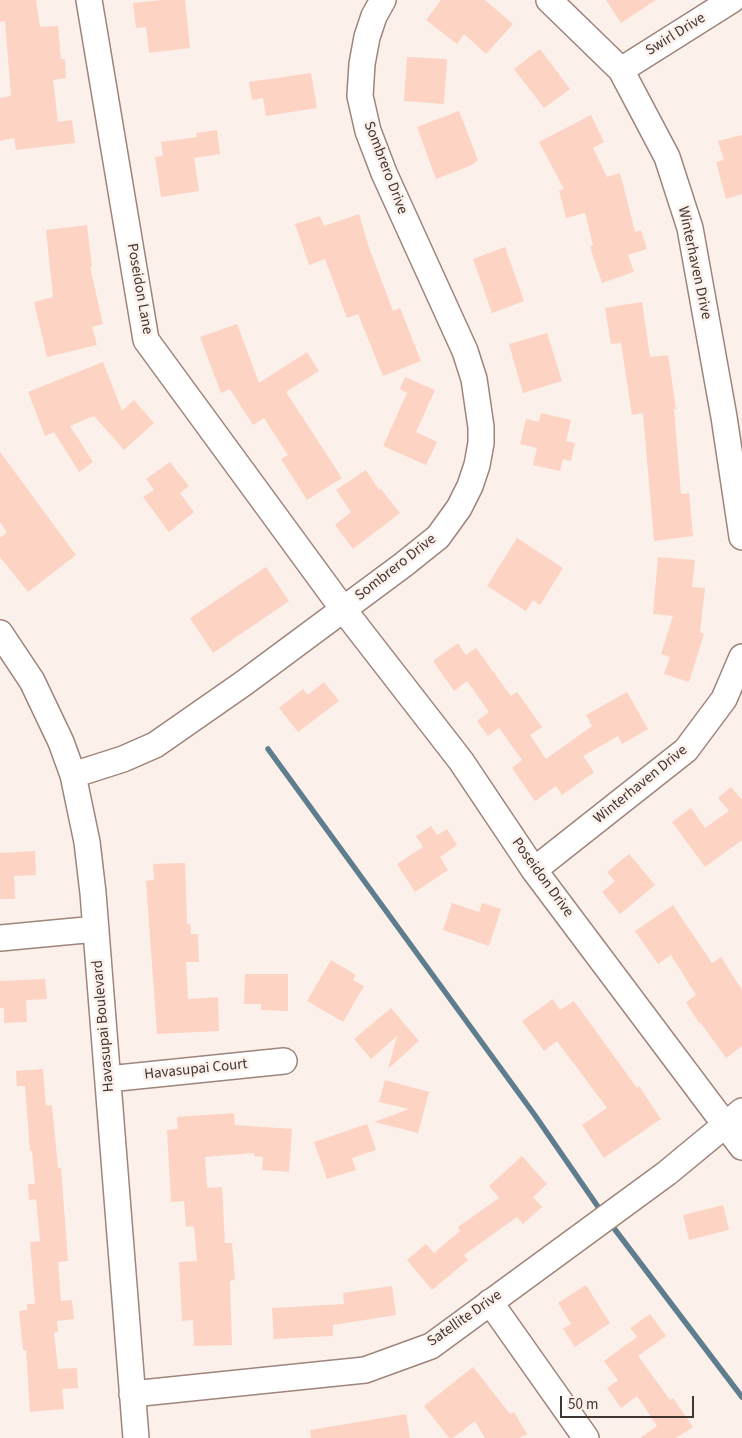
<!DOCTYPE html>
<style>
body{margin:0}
#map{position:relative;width:742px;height:1438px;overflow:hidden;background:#fcf0eb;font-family:"Source Sans 3",sans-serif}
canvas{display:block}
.scale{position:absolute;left:560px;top:1396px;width:134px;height:22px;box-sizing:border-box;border:2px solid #413531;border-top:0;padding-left:6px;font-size:15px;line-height:18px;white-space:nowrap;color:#413531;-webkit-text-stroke:4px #fcf0eb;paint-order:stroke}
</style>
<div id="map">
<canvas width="742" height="1438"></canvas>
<div class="scale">50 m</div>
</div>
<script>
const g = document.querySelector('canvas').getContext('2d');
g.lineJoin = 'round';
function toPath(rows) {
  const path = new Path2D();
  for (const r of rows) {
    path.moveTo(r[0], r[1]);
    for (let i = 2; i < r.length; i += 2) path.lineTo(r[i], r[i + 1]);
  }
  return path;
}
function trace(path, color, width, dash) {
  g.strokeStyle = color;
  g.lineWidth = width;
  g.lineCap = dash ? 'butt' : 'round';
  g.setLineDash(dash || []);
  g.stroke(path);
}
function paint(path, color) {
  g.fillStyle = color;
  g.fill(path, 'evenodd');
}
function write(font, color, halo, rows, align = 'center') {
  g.font = font + ' "Source Sans 3",sans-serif';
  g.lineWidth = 5;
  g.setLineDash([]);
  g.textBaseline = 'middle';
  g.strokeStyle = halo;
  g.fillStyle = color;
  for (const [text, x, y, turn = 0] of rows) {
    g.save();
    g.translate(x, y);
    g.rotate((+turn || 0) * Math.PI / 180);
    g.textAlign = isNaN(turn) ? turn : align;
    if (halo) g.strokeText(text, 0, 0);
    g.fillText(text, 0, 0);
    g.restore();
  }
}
trace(toPath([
 [268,749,534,1114,603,1214],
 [610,1223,742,1397]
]), '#5e7d8e', 5.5);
paint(toPath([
 [0,0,36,0,40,27,58,26,61,59,65,59,66,78,53,80,58,122,72,120,75,143,16,150,14,138,0,141,0,98,11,96,5,21,0,22],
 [162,0,185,0,190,48,149,53,146,27,136,28,133,3],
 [441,0,485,0,513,24,486,54,464,34,457,44,426,20],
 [606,0,656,0,621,23],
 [540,49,570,89,544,108,514,69],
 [407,57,447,59,444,104,404,101],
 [311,73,317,108,266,116,263,98,252,100,249,82],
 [459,111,478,160,472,165,436,179,417,127],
 [591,115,604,142,593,148,607,177,620,173,635,232,641,230,647,249,628,255,634,272,602,283,590,247,593,245,585,213,566,218,559,190,564,189,539,142],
 [217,130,220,154,194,158,199,191,161,197,155,157,163,156,161,142,197,137,196,133],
 [742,135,742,194,726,199,716,162,724,160,718,141],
 [359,214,368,245,393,311,400,308,421,361,383,376,358,314,347,318,325,259,309,265,295,224,320,216,324,226],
 [87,225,92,267,90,267,103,324,92,327,97,345,47,357,34,302,53,297,46,230],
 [505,247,524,301,492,313,473,259],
 [642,302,650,357,668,355,676,409,674,409,681,494,689,493,693,536,654,541,643,413,632,415,621,343,611,344,605,308],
 [237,324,259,383,307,352,319,371,286,392,342,478,307,500,281,459,288,455,264,418,253,425,230,389,221,393,200,337],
 [547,333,562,381,523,393,509,344],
 [103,362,122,411,134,400,154,423,124,450,94,416,70,426,93,462,79,472,54,432,45,436,28,392],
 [405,377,435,390,416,432,437,442,426,465,383,446,407,393,400,389],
 [541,413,571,420,566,441,575,443,571,461,563,459,560,471,533,465,537,448,520,444,526,419,539,422],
 [0,452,76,555,28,592,0,557,0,538,7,532,0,522],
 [170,462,189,486,180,493,194,512,169,532,143,497,154,490,146,479],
 [366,470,379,490,381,489,400,513,353,549,335,525,351,512,336,490],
 [517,538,563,568,540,605,533,600,526,611,487,586],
 [658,557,695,560,692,587,705,588,700,632,704,634,689,682,664,674,670,657,661,654,673,616,653,614],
 [266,567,289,601,213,653,190,618],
 [458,643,466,655,476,648,511,696,517,692,542,727,530,735,546,759,592,726,586,715,627,692,648,729,622,744,618,736,583,756,594,772,562,795,556,786,535,801,512,768,522,760,499,728,488,736,477,721,489,712,467,681,454,691,433,661],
 [324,682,339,701,298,732,279,708,303,689,308,695],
 [731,787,742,800,742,840,705,867,672,822,691,808,705,828,729,811,718,798],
 [431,826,437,835,447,829,457,845,440,857,448,870,415,892,397,864,423,847,416,836],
 [35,851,36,875,14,876,15,899,0,899,0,853],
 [629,854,655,885,620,914,602,892,615,881,607,872],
 [185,863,187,924,190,924,191,934,198,934,199,962,186,962,188,999,218,997,219,1031,157,1034,146,881,154,880,153,864],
 [452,903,479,912,482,903,501,909,489,946,443,930],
 [673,905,712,963,721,957,742,990,742,1046,726,1058,700,1022,699,1023,686,1002,696,995,671,955,658,964,635,931],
 [331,960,356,975,353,980,364,986,343,1022,307,1001],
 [245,974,288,974,288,1011,261,1010,261,1004,244,1004],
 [45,979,47,999,26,1000,27,1022,4,1023,4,1008,0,1008,0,981],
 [553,999,560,1010,574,1001,637,1088,639,1086,661,1119,604,1158,582,1125,607,1108,557,1041,544,1051,522,1021],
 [391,1008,419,1041,388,1069,397,1036,371,1059,354,1039],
 [43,1069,46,1106,52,1105,58,1168,61,1168,65,1221,68,1261,58,1262,61,1301,72,1300,74,1319,57,1321,58,1332,54,1333,58,1369,77,1368,78,1388,62,1389,64,1409,30,1412,26,1350,23,1350,19,1311,27,1310,27,1304,35,1304,30,1242,40,1241,36,1199,29,1200,28,1184,35,1184,32,1151,30,1151,25,1086,17,1086,16,1071],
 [385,1080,429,1092,418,1133,374,1122,409,1109,379,1102],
 [234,1113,235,1125,292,1129,289,1172,262,1170,263,1157,254,1156,254,1153,205,1157,207,1188,222,1187,225,1243,232,1243,235,1280,230,1281,232,1345,194,1346,193,1320,182,1321,179,1262,197,1261,194,1226,186,1227,184,1201,171,1202,167,1130,178,1129,177,1117],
 [367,1124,376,1150,352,1158,356,1170,327,1179,314,1142],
 [522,1156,547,1184,533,1197,542,1207,523,1224,517,1217,464,1255,468,1260,432,1290,407,1260,426,1244,434,1253,460,1231,458,1227,499,1198,489,1186],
 [723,1205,729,1230,689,1240,683,1215],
 [586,1285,610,1323,575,1347,563,1329,571,1324,558,1303],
 [392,1286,396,1315,333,1325,333,1336,274,1339,272,1308,344,1304,343,1293],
 [650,1314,666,1336,638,1356,670,1400,673,1398,693,1427,676,1438,640,1438,657,1426,637,1396,621,1408,607,1388,618,1380,604,1361,637,1337,630,1328],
 [473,1367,510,1414,514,1412,527,1434,519,1438,485,1438,475,1421,453,1438,449,1438,424,1406],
 [406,1414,410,1438,311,1438,310,1430]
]), '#fdd3c3');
const minor = toPath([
 [89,0,146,340,343,609,461,761,534,870,742,1147],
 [549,0,621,70,667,157,690,228,724,417,742,537],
 [621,70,732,0],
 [0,633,32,681,61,742,73,775,87,842,93,893,136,1438],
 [73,775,123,759,155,745,244,683,403,565,438,537,459,508,470,486,477,465,481,443,481,427,474,379,465,351,384,173,368,131,360,96,362,64,367,37,374,16,383,0],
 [534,870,686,750,724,699,742,657],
 [0,938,96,929],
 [108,1079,284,1061],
 [490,1302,586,1438],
 [132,1394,365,1370,431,1346,667,1173,742,1111]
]);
trace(minor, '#9e847a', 28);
trace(minor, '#fff', 25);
write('15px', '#413531', '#fcf0eb', [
 ["Swirl Drive",676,35,-32],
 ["Sombrero Drive",385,168,69],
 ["Winterhaven Drive",694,263,78],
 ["Poseidon Lane",139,289,80],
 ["Sombrero Drive",396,568,-38],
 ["Winterhaven Drive",641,785,-39],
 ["Poseidon Drive",542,878,54],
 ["Havasupai Boulevard",104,1026,-95],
 ["Havasupai Court",196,1070,-6],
 ["Satellite Drive",465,1319,-35]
]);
</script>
